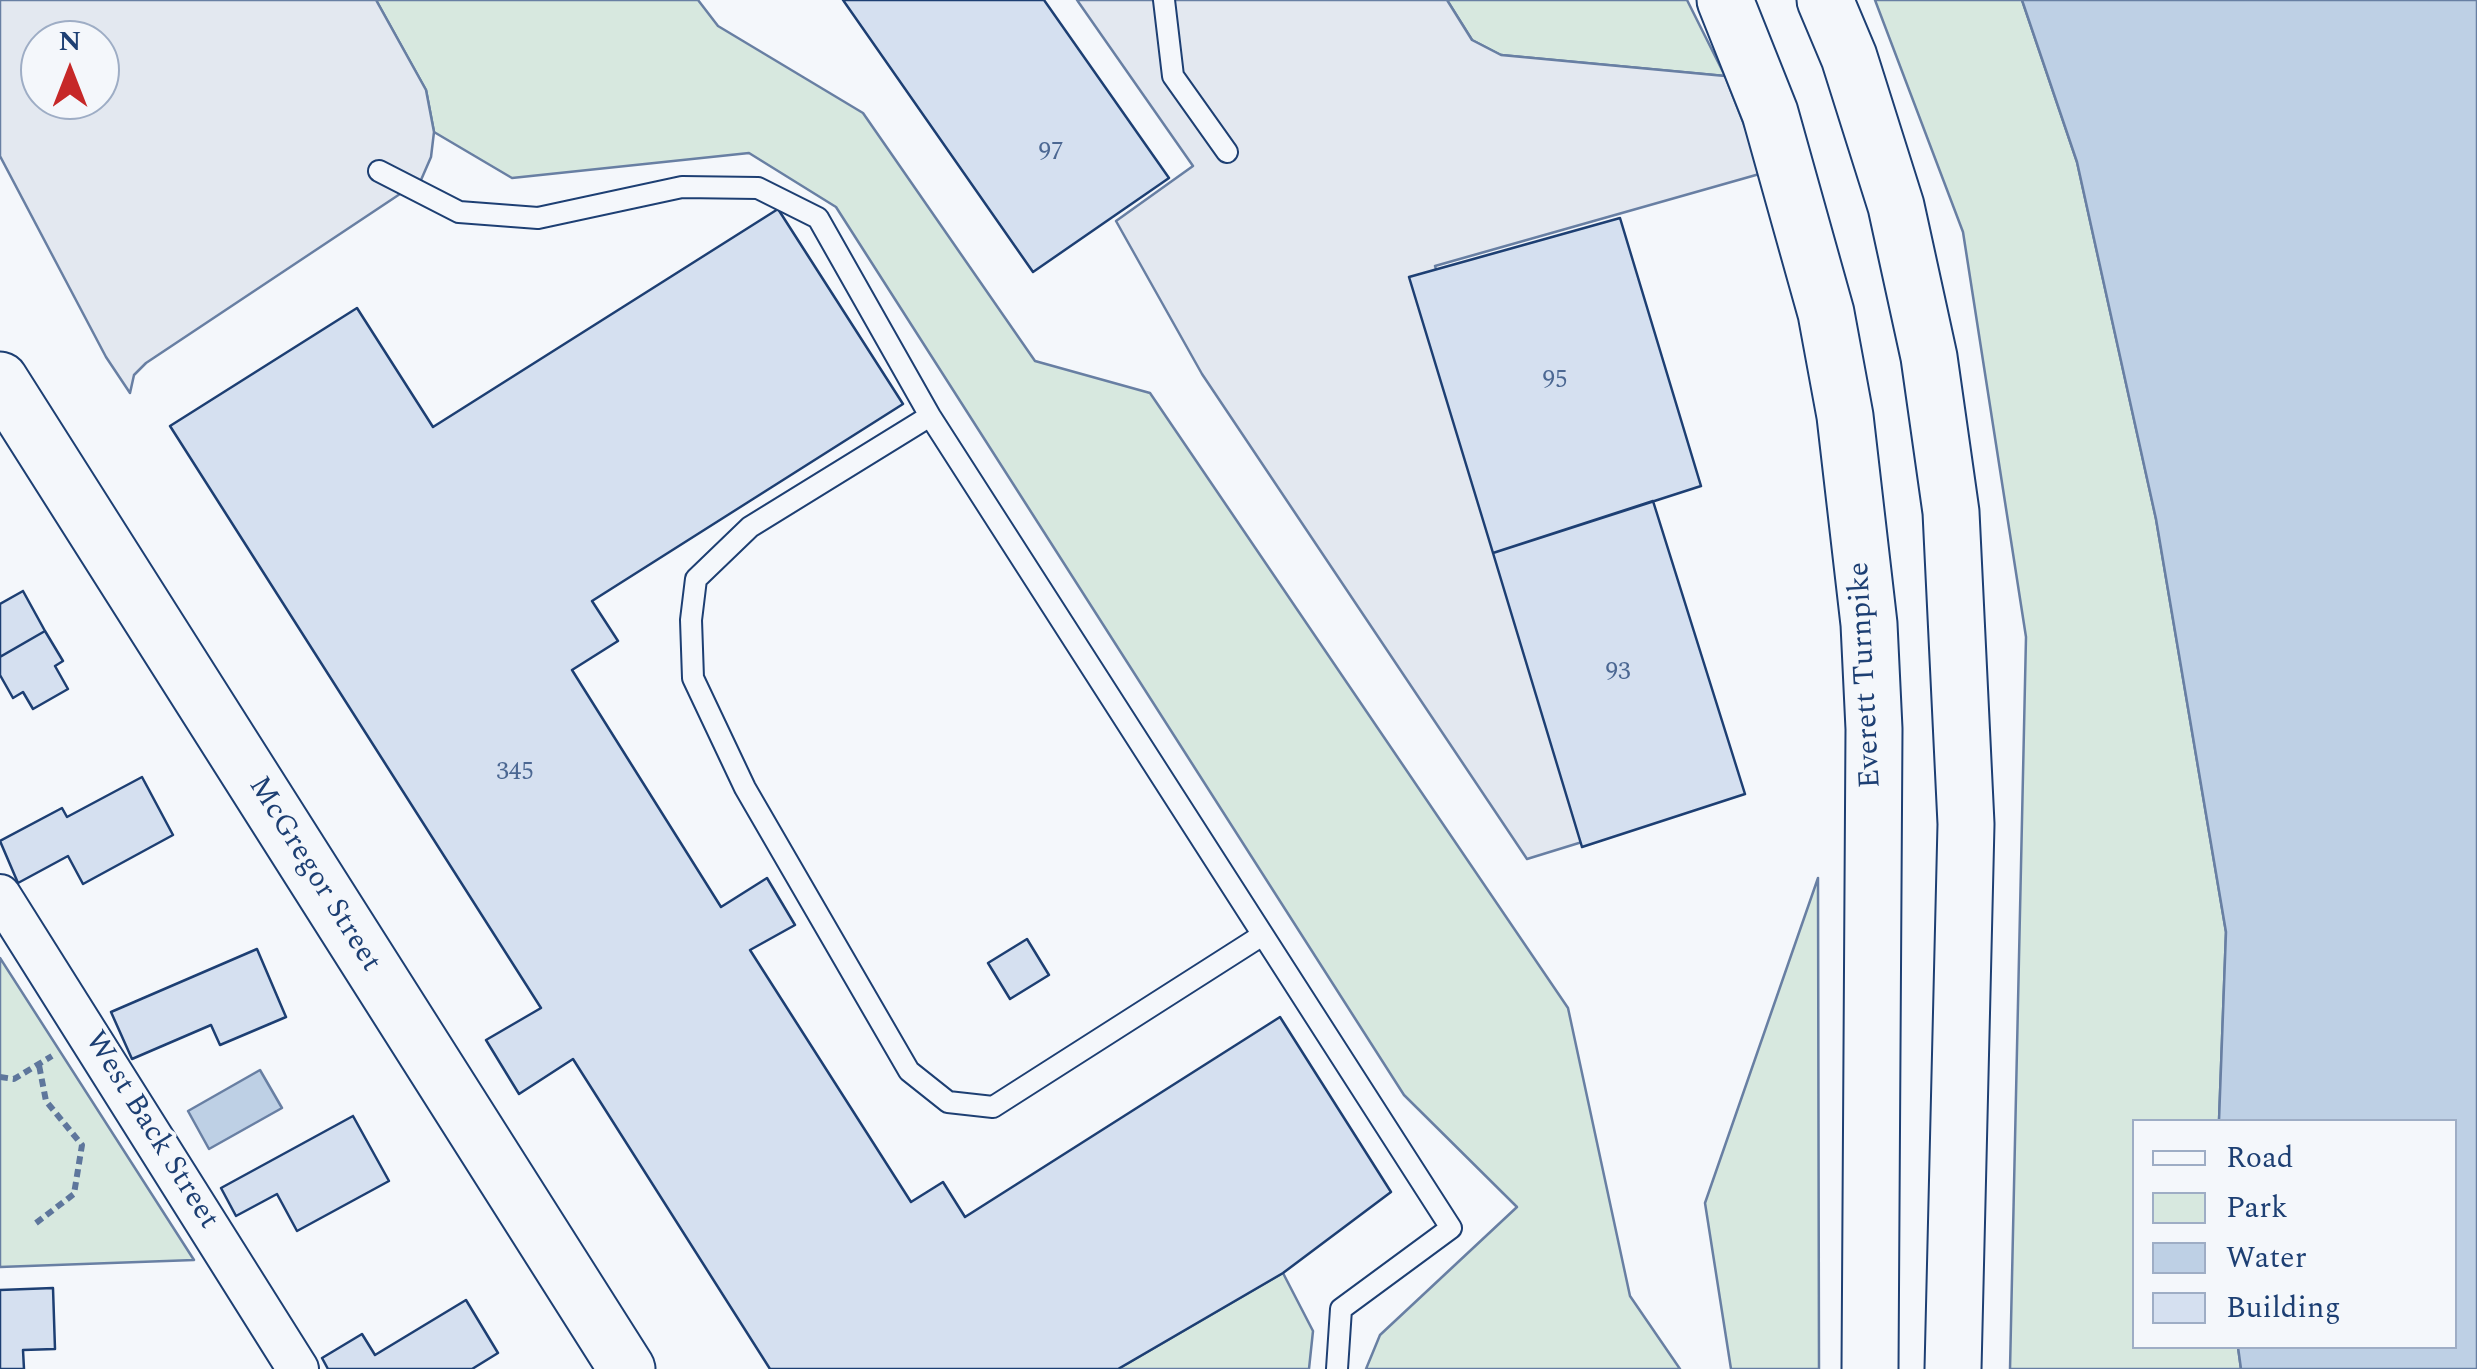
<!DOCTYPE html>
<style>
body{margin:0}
#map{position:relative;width:2477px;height:1369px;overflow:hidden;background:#f4f7fb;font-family:Spectral,serif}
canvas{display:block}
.legend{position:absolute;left:2132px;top:1119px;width:325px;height:230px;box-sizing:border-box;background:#f4f7fb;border:2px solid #9eadc5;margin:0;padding:12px 18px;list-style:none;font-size:30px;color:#1d3f73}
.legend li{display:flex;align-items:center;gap:20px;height:50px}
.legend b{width:50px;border:2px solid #9eadc5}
.north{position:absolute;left:20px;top:20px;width:100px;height:100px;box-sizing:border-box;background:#f4f7fb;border:2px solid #9eadc5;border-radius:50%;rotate:0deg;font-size:28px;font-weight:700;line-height:40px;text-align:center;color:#1d3f73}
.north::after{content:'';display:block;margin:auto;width:35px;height:45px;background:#c62828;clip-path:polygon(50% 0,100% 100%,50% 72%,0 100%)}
</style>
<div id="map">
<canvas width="2477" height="1369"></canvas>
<ul class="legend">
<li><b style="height:12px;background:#f4f7fb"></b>Road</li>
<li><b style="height:28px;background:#d7e8df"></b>Park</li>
<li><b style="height:28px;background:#bed0e5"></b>Water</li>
<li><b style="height:28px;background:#d5e0f0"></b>Building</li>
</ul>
<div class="north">N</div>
</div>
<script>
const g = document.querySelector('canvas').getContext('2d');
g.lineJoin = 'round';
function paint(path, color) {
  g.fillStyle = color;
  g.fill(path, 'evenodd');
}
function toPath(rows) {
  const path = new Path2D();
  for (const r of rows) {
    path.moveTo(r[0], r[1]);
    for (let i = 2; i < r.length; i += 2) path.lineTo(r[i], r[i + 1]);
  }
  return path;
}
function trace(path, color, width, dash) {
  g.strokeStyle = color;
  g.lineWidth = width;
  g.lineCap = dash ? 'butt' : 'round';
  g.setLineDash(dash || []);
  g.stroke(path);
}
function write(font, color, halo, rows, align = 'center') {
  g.font = font + ' Spectral,serif';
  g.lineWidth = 8;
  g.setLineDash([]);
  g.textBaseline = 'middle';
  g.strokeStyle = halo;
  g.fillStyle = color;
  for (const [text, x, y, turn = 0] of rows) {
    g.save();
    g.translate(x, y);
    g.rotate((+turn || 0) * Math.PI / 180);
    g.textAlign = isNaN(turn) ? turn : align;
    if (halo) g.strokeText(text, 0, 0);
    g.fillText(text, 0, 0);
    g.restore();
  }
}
const green = toPath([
 [376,0,698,0,718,26,863,113,1035,361,1150,393,1568,1008,1630,1296,1680,1369,1366,1369,1380,1335,1517,1207,1404,1095,836,207,749,153,512,178,434,132,426,90,376,0],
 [1447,0,1687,0,1725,76,1501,55,1472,40,1447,0],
 [1875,0,2022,0,2077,162,2156,519,2226,932,2219,1121,2134,1122,2134,1346,2238,1347,2241,1369,2010,1369,2026,637,1963,232,1875,0],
 [1818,878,1819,1369,1731,1369,1705,1203,1818,878],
 [0,958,194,1260,0,1267,0,958],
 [1283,1273,1313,1331,1309,1369,1118,1369,1283,1273]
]);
paint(green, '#d7e8df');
trace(green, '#687fa3', 2.5);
const parking = toPath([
 [0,0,376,0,426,90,434,132,431,157,421,180,146,363,134,375,130,393,106,357,0,156,0,0],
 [40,40,100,40,100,100,40,100,40,40],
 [1077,0,1447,0,1472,40,1501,55,1725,76,1763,173,1435,266,1608,834,1527,859,1202,374,1116,221,1193,166,1077,0]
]);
paint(parking, '#e3e8f0');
trace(parking, '#687fa3', 2.5);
const water = toPath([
 [2022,0,2477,0,2477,1369,2241,1369,2238,1347,2454,1346,2454,1122,2219,1121,2226,932,2156,519,2077,162,2022,0],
 [260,1070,282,1108,209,1149,188,1111,260,1070]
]);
paint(water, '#bed0e5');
trace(water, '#687fa3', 2.5);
const building = toPath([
 [843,0,1044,0,1169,178,1033,272,843,0],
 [778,209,903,404,592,601,618,641,572,670,721,907,767,878,795,925,750,950,911,1202,943,1182,965,1217,1280,1017,1391,1192,1283,1273,1118,1369,770,1369,573,1059,519,1094,486,1040,541,1008,170,426,357,308,433,427,778,209],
 [1620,218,1701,486,1493,553,1409,277,1620,218],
 [1653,501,1745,794,1582,847,1493,553,1653,501],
 [23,591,45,631,0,657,0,604,23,591],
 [45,631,63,661,55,666,68,689,33,709,23,692,13,698,0,675,0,657,45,631],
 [142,777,173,835,83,884,68,856,18,883,0,841,62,808,67,817,142,777],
 [1027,939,1049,975,1010,999,988,963,1027,939],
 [257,949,286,1017,220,1045,211,1025,132,1059,111,1012,257,949],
 [353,1116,389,1181,297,1231,277,1194,236,1216,221,1188,353,1116],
 [53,1288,55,1349,23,1350,24,1369,0,1369,0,1290,53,1288],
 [466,1300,498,1353,472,1369,328,1369,322,1358,362,1334,375,1355,466,1300]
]);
paint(building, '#d5e0f0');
trace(building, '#1d3f73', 2.5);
const lane = toPath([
 [1164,0,1173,76,1227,152],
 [379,171,459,212,538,218,682,187,758,188,818,218,930,416,1451,1228,1341,1309,1337,1369],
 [930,416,750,527,696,579,691,620,693,678,745,788,909,1071,948,1102,993,1107,1261,936]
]);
const street = toPath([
 [0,895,298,1369]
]);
const secondary = toPath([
 [0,380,627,1369]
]);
const highway = toPath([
 [1725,0,1770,113,1826,313,1845,416,1869,624,1874,729,1870,1369],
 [1825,0,1849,57,1896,206,1929,357,1951,512,1966,824,1953,1369]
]);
trace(lane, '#1d3f73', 24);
trace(street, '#1d3f73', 44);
trace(secondary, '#1d3f73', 59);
trace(highway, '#1d3f73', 59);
trace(toPath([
 [0,1077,14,1079,52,1056],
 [36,1223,74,1194,82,1145,46,1101,39,1065]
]), '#5e769c', 6, [8, 5]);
trace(lane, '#f4f7fb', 20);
trace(street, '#f4f7fb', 40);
trace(secondary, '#f4f7fb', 55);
trace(highway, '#f4f7fb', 55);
write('25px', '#4b6792', null, [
 ["97",1051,154],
 ["95",1555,382],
 ["93",1618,674],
 ["345",515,774]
]);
write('30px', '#1d3f73', '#f4f7fb', [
 ["Everett Turnpike",1867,675,-93],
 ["McGregor Street",313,875,58],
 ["West Back Street",150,1131,58]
]);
</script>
